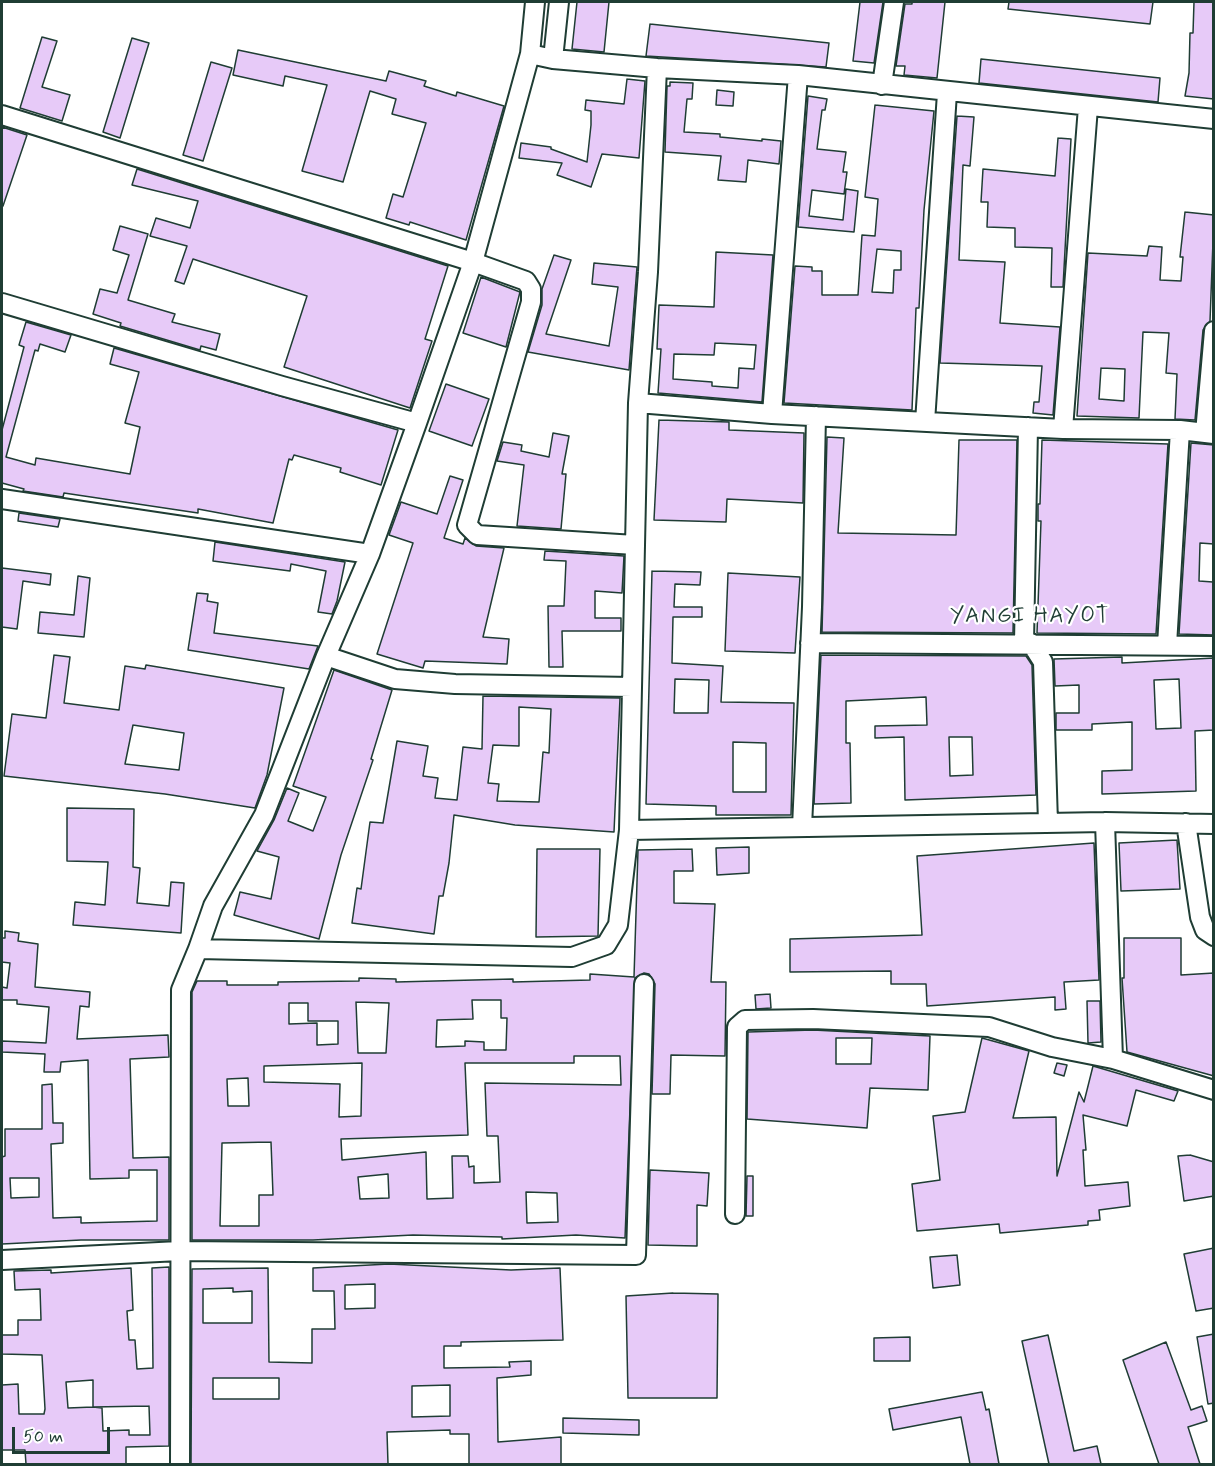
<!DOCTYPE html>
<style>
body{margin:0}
#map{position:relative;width:1215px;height:1466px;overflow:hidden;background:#fff;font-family:Mynerve,sans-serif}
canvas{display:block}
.frame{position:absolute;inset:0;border:3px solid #1f3d34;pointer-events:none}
.scale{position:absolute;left:12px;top:1427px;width:98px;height:27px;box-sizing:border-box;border:3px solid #1f3d34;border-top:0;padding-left:8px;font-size:18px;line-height:21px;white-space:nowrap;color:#1f3d34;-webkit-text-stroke:4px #fff;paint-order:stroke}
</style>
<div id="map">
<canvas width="1215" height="1466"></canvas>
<div class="frame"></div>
<div class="scale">50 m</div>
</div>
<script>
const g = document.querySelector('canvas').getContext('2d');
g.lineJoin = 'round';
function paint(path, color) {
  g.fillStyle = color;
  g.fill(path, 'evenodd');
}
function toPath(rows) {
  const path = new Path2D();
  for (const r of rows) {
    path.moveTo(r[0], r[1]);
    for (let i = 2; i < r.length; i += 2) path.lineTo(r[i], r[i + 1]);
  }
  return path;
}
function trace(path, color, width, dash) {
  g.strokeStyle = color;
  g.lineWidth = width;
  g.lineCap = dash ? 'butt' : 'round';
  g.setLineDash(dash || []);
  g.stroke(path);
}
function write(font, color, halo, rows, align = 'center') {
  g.font = font + ' Mynerve,sans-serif';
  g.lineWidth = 4.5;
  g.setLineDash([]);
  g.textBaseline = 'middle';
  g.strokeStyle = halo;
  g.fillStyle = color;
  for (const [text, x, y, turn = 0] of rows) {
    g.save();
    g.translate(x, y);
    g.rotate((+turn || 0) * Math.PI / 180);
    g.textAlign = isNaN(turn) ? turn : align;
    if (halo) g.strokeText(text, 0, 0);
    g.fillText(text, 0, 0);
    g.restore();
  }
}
const building = toPath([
 [577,2,609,2,604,52,572,49,577,2],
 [860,2,883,2,874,63,853,61,860,2],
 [912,2,945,2,937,78,904,75,905,66,896,66,905,4,912,4,912,2],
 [1009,2,1153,2,1150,24,1008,9,1009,2],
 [1194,2,1214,2,1214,99,1185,96,1189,73,1190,33,1193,33,1194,2],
 [650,24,829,43,826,67,646,56,650,24],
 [42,37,57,41,42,87,70,95,62,121,20,108,42,37],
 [132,38,149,43,120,138,103,132,132,38],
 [238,50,386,81,389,71,426,81,424,86,456,96,457,92,504,106,466,240,410,222,409,225,386,218,393,194,403,197,426,123,392,114,396,99,370,91,343,182,302,171,327,85,285,76,283,86,233,75,238,50],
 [981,59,1160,78,1158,102,979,83,981,59],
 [211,62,232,68,203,161,183,155,211,62],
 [627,79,645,81,639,158,602,154,591,187,557,175,562,163,519,158,521,143,551,147,551,149,587,162,591,125,591,111,585,110,586,100,624,104,627,79],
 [670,82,693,83,692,99,687,99,684,132,720,134,720,137,762,141,762,139,781,141,779,164,748,160,746,182,718,180,721,156,665,152,667,86,670,86,670,82],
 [717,90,734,92,733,106,716,105,717,90],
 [808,96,827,99,825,110,822,110,817,149,846,152,843,172,847,172,844,194,812,190,809,216,843,220,846,189,858,191,854,232,798,227,808,96],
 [875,105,934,111,924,210,919,308,916,308,912,410,784,403,795,266,812,267,812,271,822,271,822,295,858,295,862,235,875,236,878,199,865,197,875,105],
 [877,249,901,251,901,270,894,270,893,293,872,292,877,249],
 [957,116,974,117,970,166,963,165,959,260,1005,262,1000,323,1060,327,1053,415,1033,413,1034,402,1039,402,1042,366,940,363,957,116],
 [2,127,27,135,3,206,2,206,2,127],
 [1058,138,1071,139,1063,287,1051,287,1052,248,1015,247,1015,228,987,227,988,202,981,202,983,169,1055,176,1058,138],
 [137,169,448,266,425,339,432,341,410,408,284,367,307,296,193,259,184,284,175,281,187,246,150,236,156,218,190,228,198,201,132,185,137,169],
 [1185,212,1214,215,1210,321,1203,330,1195,420,1175,419,1177,374,1166,373,1169,333,1143,332,1139,418,1077,416,1088,253,1147,256,1149,246,1162,247,1160,280,1181,281,1183,257,1180,257,1185,212],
 [1101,368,1125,369,1124,401,1099,399,1101,368],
 [120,226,148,234,128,300,175,314,172,322,220,334,216,350,201,346,200,350,120,326,121,323,93,314,100,289,117,293,129,255,113,250,120,226],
 [716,252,773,255,762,402,658,393,661,349,657,349,659,305,714,307,716,252],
 [715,343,756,345,754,369,739,368,738,388,712,386,712,382,673,379,674,354,714,355,715,343],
 [554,255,571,260,546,334,609,346,618,287,592,284,594,263,637,267,629,370,528,352,542,305,542,289,554,255],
 [481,277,520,292,506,347,463,333,481,277],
 [26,322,71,335,65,352,40,344,38,351,35,350,6,457,35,465,36,458,130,474,140,427,125,423,139,372,110,364,114,348,398,430,381,485,340,472,341,468,294,455,292,460,289,459,273,523,198,509,198,513,64,493,63,497,23,491,24,489,2,483,2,430,24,347,19,345,26,322],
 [446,384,489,399,472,446,429,431,446,384],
 [659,420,729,422,729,430,804,433,803,503,727,499,726,522,654,520,659,420],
 [553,433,569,436,562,474,566,474,561,529,517,526,524,465,497,461,503,442,522,445,521,451,549,457,553,433],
 [827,437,844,438,838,533,956,535,959,440,1017,440,1013,633,822,632,827,437],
 [1042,440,1168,444,1156,634,1037,633,1041,521,1038,521,1038,504,1040,504,1042,440],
 [1191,443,1214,445,1214,544,1200,543,1199,581,1213,582,1214,635,1179,634,1191,443],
 [450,476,463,480,444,538,463,544,465,538,476,546,504,548,483,637,509,639,507,664,425,661,423,668,377,654,413,543,389,535,401,502,437,514,450,476],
 [19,513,60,519,58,527,18,521,19,513],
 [215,542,345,562,337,601,332,614,318,612,326,571,291,564,290,571,213,561,215,542],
 [545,551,624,556,622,593,595,591,595,618,621,618,621,631,562,631,563,667,549,667,548,606,564,606,566,561,544,560,545,551],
 [2,568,51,574,50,585,23,581,17,629,2,627,2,568],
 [652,571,701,572,700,585,675,584,674,607,702,607,702,617,673,617,672,663,723,666,721,702,794,703,791,815,716,815,716,806,646,804,652,571],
 [675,679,709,680,708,713,674,713,675,679],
 [733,742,766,743,766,792,733,792,733,742],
 [728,573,800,577,795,653,725,651,728,573],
 [78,576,90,578,84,637,38,633,40,612,74,615,78,576],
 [197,593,208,594,207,601,218,603,214,633,318,646,309,669,188,650,197,593],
 [54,655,70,657,64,703,119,710,125,666,145,669,146,665,284,688,267,775,255,808,165,794,4,776,12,714,46,718,54,655],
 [133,725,184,733,179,770,125,764,133,725],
 [821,655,1026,656,1032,665,1036,795,905,800,904,737,875,738,875,726,927,725,926,697,846,701,846,743,850,743,851,803,814,804,821,655],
 [949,737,972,737,973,775,950,776,949,737],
 [1122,657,1122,663,1214,658,1214,730,1195,731,1196,791,1102,794,1102,771,1132,770,1132,722,1092,724,1092,730,1056,730,1056,713,1079,713,1079,685,1055,686,1054,659,1122,657],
 [1179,679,1181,728,1156,729,1154,680,1179,679],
 [334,670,392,690,371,759,373,760,341,855,319,939,234,915,240,892,271,899,279,857,257,851,274,820,287,788,299,793,288,821,313,831,326,797,293,786,334,670],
 [483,696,620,698,614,832,515,825,454,815,449,863,443,896,439,896,434,934,352,923,357,888,361,889,370,822,383,823,397,741,428,746,423,776,438,778,435,798,457,800,463,747,482,749,483,696],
 [519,707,551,709,549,753,543,752,539,802,497,801,499,784,488,783,493,745,519,746,519,707],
 [67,808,134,809,133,867,140,868,137,903,169,906,171,882,184,883,181,933,73,925,75,902,105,905,108,862,67,861,67,808],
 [1177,840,1180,889,1121,891,1119,843,1177,840],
 [1094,843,1099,980,1064,982,1066,1009,1055,1010,1055,997,927,1006,926,984,891,984,891,971,790,972,790,939,922,935,917,856,1094,843],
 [749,847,749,873,717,875,716,848,749,847],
 [537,849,600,849,598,936,536,937,537,849],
 [692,849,693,871,674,871,674,903,715,904,711,982,726,982,725,1056,671,1055,670,1094,652,1094,655,984,649,974,644,973,635,978,625,1238,576,1235,502,1239,502,1237,413,1235,313,1240,192,1240,192,992,197,981,227,981,227,985,278,985,278,982,359,981,359,978,396,979,396,982,513,979,513,982,590,980,590,974,634,977,638,850,692,849],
 [472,1000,501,1000,501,1018,507,1018,506,1050,484,1050,484,1042,465,1041,465,1046,436,1047,437,1020,473,1019,472,1000],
 [356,1002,389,1003,386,1053,358,1053,356,1002],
 [289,1003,308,1003,308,1021,338,1021,338,1044,317,1045,317,1023,289,1024,289,1003],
 [574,1056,620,1056,621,1085,485,1083,487,1136,498,1136,500,1182,474,1183,474,1166,469,1167,468,1156,452,1156,453,1198,427,1199,426,1152,342,1160,341,1139,468,1135,465,1063,574,1063,574,1056],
 [362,1063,361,1116,339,1117,340,1084,264,1082,264,1066,362,1063],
 [248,1078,249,1106,228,1106,227,1079,248,1078],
 [271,1142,273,1195,259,1195,259,1226,220,1226,222,1143,271,1142],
 [388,1174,389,1198,360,1199,358,1177,388,1174],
 [526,1192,557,1193,558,1222,527,1223,526,1192],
 [5,931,19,933,18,941,38,944,35,987,90,992,89,1007,80,1006,77,1039,168,1035,169,1057,130,1059,133,1158,169,1157,169,1240,81,1240,2,1244,2,1157,5,1156,5,1129,42,1129,42,1085,52,1084,53,1123,63,1123,63,1143,51,1144,53,1218,81,1217,81,1223,157,1221,157,1170,129,1170,129,1178,90,1179,88,1060,61,1062,60,1072,44,1072,45,1054,2,1052,2,1041,46,1043,49,1007,17,1004,17,1000,2,1000,2,987,7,988,10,963,2,962,2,938,5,938,5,931],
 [10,1178,39,1178,39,1197,11,1198,10,1178],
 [1124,938,1181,938,1181,975,1214,973,1214,1076,1127,1052,1122,978,1124,978,1124,938],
 [770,994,771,1008,756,1009,755,995,770,994],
 [1087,1001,1100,1001,1101,1042,1088,1043,1087,1001],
 [813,1030,930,1036,928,1090,870,1088,867,1128,747,1119,748,1032,813,1030],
 [836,1038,872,1038,871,1064,836,1064,836,1038],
 [982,1038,1029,1051,1013,1118,1056,1117,1057,1176,1079,1092,1084,1102,1093,1066,1178,1091,1174,1101,1136,1090,1127,1126,1083,1115,1086,1150,1083,1150,1085,1186,1128,1182,1130,1206,1099,1210,1100,1220,1088,1221,1088,1225,1000,1233,999,1224,917,1231,912,1184,940,1180,933,1116,965,1112,982,1038],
 [1057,1063,1067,1065,1064,1076,1054,1073,1057,1063],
 [1190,1155,1214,1162,1214,1196,1184,1201,1178,1156,1190,1155],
 [650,1170,709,1173,707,1206,697,1205,697,1246,648,1245,650,1170],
 [747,1176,753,1176,753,1216,746,1216,747,1176],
 [1214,1248,1214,1308,1196,1311,1184,1254,1214,1248],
 [957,1255,960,1285,933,1288,930,1257,957,1255],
 [389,1264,511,1270,560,1268,563,1340,461,1342,461,1346,444,1346,444,1368,510,1367,509,1362,531,1361,531,1375,497,1378,498,1442,561,1437,561,1464,469,1464,469,1434,450,1434,450,1430,387,1432,388,1464,191,1464,192,1269,268,1268,269,1362,312,1363,312,1329,335,1329,334,1291,313,1291,313,1268,389,1264],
 [375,1284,375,1308,345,1309,345,1285,375,1284],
 [233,1288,233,1292,252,1291,252,1323,203,1323,203,1289,233,1288],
 [213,1378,279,1378,279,1399,213,1399,213,1378],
 [450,1385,450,1416,412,1417,412,1386,450,1385],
 [169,1267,169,1446,126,1447,126,1464,26,1464,25,1450,2,1450,2,1385,18,1384,19,1414,44,1414,45,1409,42,1355,2,1354,2,1335,18,1335,18,1320,41,1320,40,1289,15,1290,14,1271,51,1270,51,1273,131,1268,133,1310,127,1311,129,1340,135,1340,137,1369,153,1368,152,1268,169,1267],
 [93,1380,93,1407,68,1408,66,1382,93,1380],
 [149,1406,150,1435,129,1435,129,1430,103,1431,102,1408,93,1407,149,1406],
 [673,1293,718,1294,717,1398,628,1398,626,1296,673,1293],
 [1214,1334,1214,1403,1208,1404,1197,1337,1214,1334],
 [1048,1335,1074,1451,1097,1446,1101,1464,1049,1464,1022,1341,1048,1335],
 [910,1337,910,1361,874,1361,874,1338,910,1337],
 [1166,1342,1191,1410,1202,1406,1207,1421,1188,1427,1200,1464,1159,1464,1123,1360,1166,1342],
 [982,1392,986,1410,989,1409,999,1464,970,1464,961,1417,893,1430,889,1409,982,1392],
 [563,1418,639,1420,639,1435,563,1433,563,1418]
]);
paint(building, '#e7caf8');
trace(building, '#1f3d34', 1.5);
const minor = toPath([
 [530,54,553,59,657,68,798,75,1214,119],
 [553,59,559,2],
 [882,85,894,2],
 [2,115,473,262,526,281,531,289,531,302,467,525,477,535,635,545],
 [2,303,282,386,417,423],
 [638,403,772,414,1063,429,1180,430,1214,434],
 [772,414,798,75],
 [925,422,947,93],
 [1063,429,1088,107],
 [1205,433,1214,331],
 [2,499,370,554],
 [810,643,1214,646],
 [1024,643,1028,427],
 [1031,643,1043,662,1048,823],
 [1167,645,1180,430],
 [326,656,395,679,455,684,632,687],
 [1105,822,1113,1059],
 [1186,823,1200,917,1205,930,1214,936],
 [802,827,812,607,816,416],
 [629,830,1105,822,1214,824],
 [198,949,213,906,264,815,326,656,370,554,417,423,473,262,530,54,535,2],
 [735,1214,737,1027,745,1020,813,1019,989,1027,1052,1047,1113,1059,1214,1090],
 [2,1260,179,1251,636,1255,644,984],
 [180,1464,181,990,198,949,572,957,606,945,618,925,629,830,638,403,648,272,657,68]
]);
trace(minor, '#1f3d34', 22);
trace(minor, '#fff', 18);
g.letterSpacing = '1.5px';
write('22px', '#1f3d34', '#fff', [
 ["YANGI HAYOT",1030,617]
]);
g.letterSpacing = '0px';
</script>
